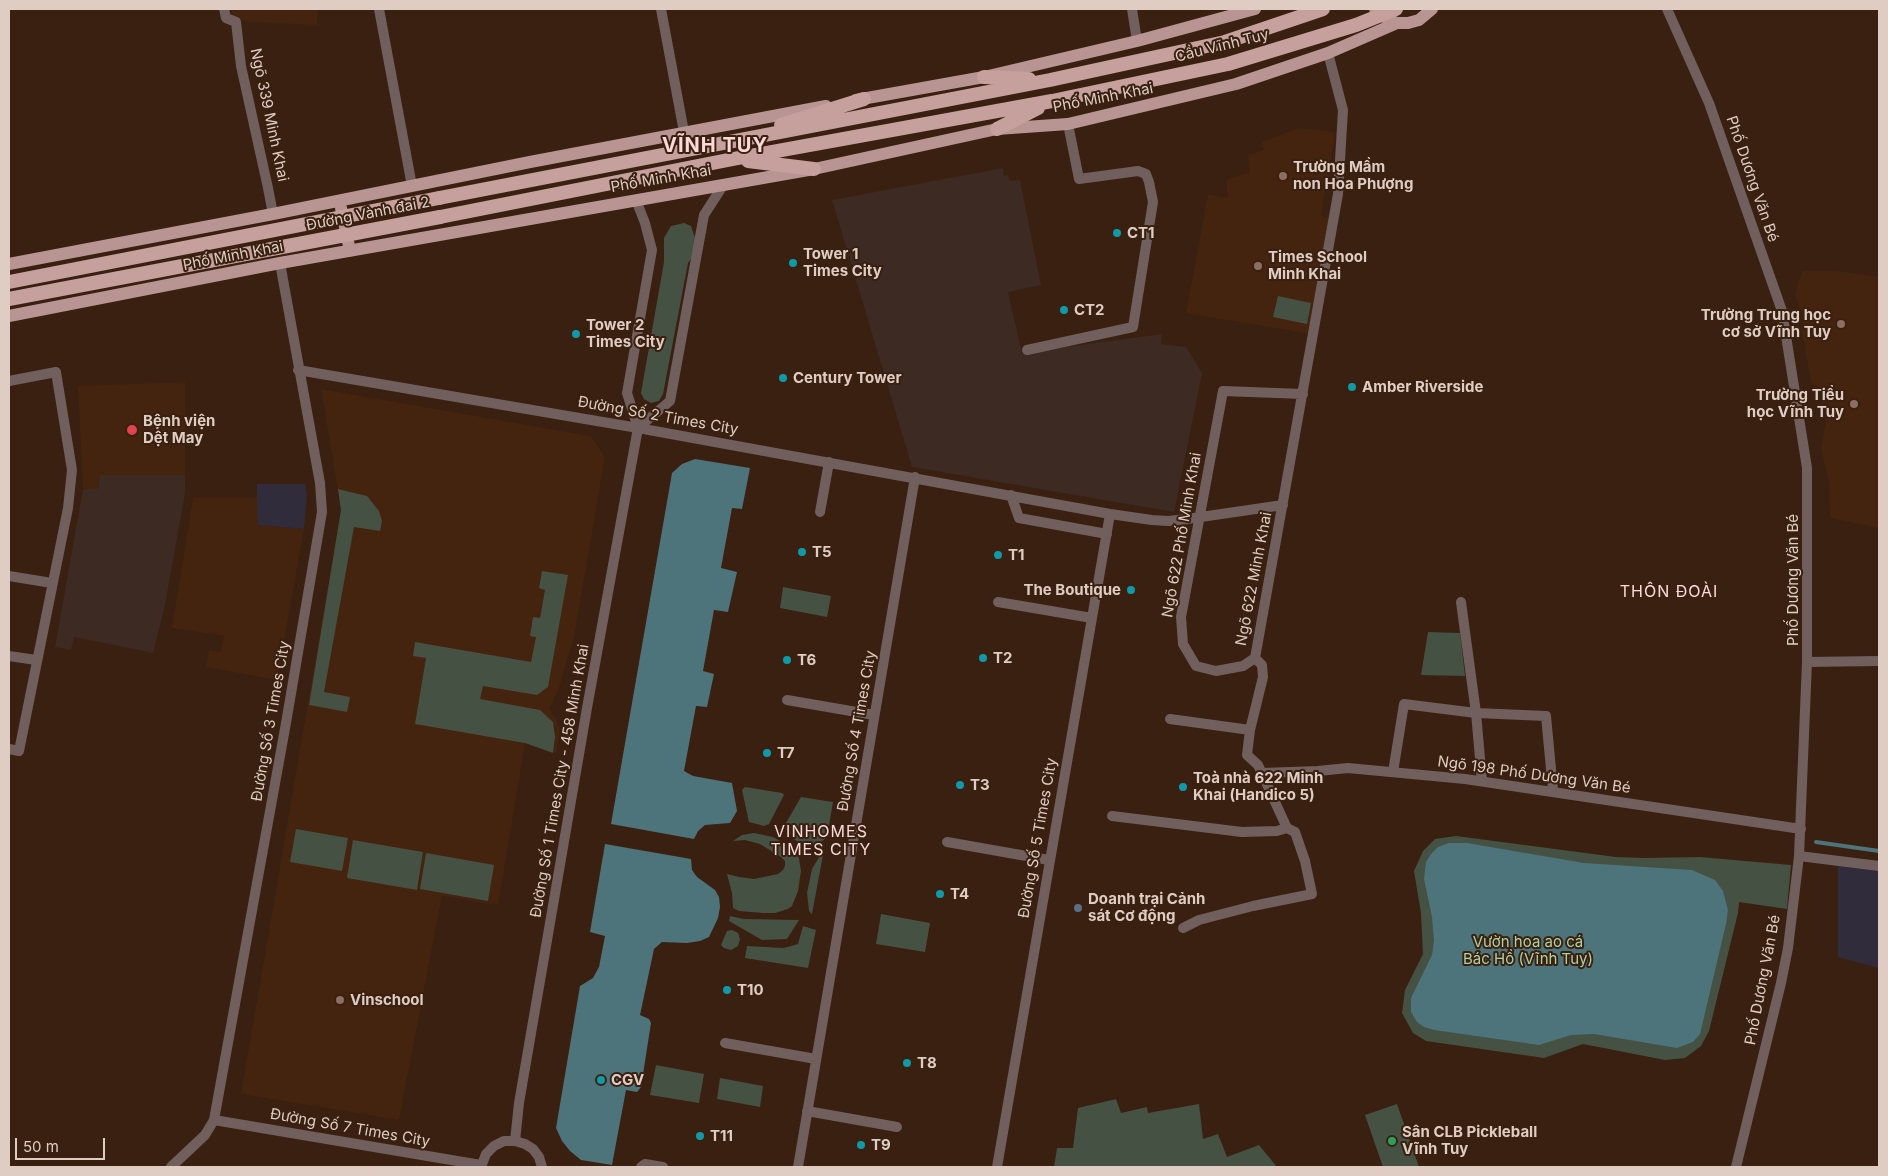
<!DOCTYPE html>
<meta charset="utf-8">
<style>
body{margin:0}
#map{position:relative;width:1888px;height:1176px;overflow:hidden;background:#3a2010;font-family:Inter,sans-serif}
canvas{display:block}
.frame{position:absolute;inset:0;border:10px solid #dfcdc3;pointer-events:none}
.scale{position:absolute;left:15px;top:1138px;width:90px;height:22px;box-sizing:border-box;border:2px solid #dfcdc3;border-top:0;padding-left:6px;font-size:15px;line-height:18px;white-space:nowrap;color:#dfcdc3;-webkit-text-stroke:4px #3a2010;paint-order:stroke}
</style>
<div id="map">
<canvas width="1888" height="1176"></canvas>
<div class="frame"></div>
<div class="scale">50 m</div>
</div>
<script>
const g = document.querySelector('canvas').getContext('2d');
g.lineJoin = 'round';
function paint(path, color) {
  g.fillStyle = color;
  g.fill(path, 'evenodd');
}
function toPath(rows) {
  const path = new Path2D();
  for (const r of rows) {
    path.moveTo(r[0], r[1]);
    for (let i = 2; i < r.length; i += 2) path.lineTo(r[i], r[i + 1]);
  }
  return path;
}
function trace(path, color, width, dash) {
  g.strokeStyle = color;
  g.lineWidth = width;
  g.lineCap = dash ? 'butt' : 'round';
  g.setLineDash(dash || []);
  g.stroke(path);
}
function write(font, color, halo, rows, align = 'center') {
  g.font = font + ' Inter,sans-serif';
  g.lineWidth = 4;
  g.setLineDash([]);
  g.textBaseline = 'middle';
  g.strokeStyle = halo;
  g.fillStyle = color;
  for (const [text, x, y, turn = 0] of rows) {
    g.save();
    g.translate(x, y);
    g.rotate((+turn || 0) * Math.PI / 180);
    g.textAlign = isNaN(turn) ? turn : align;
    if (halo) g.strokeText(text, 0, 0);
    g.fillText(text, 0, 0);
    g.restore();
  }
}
paint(toPath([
 [257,484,305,484,307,495,304,529,257,525],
 [1838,865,1879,871,1879,968,1838,957]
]), '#302c3c');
paint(toPath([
 [1003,168,1004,176,1008,175,1010,181,1020,180,1041,285,1008,292,1022,353,1162,334,1161,344,1186,347,1202,373,1174,512,912,467,832,200],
 [100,475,185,475,185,493,165,605,153,653,74,637,71,650,55,647,83,489,98,489]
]), '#3c2a23');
paint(toPath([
 [232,9,317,9,317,25,251,22,240,20,232,14],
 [1298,128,1335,132,1321,216,1330,218,1311,334,1186,313,1208,194,1228,198,1226,180,1250,172,1248,155,1264,150,1262,142],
 [1802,271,1837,271,1879,277,1879,528,1830,518,1829,483,1821,449,1831,390,1821,389,1811,383,1801,327,1804,321,1795,294],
 [185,382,185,475,100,475,98,489,83,489,78,386],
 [321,389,591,436,605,457,574,637,559,688,549,709,556,719,560,729,556,754,525,743,498,905,442,896,399,1120,241,1094,341,510],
 [193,498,257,498,258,525,304,529,277,680,206,667,209,650,221,652,224,636,172,628]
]), '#44230f');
paint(toPath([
 [684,223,691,226,696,241,692,258,688,263,663,394,659,401,651,403,644,399,641,393,664,262,664,238,671,226],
 [1278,296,1311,303,1307,324,1273,317],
 [338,489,367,496,379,511,382,521,380,531,354,527,324,692,350,697,347,712,309,705,341,510],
 [542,571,568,575,548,687,537,695,483,686,480,699,540,710,553,722,555,737,553,753,525,743,415,724,426,658,413,656,415,642,531,662,536,637,530,636,533,617,540,618,545,590,539,588],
 [783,587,831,596,827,617,780,608],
 [1428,632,1460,633,1465,676,1421,675],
 [745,787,782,793,784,795,769,824,764,826,749,822,742,790],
 [801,797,833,802,827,837,820,843,813,845,798,842,790,836,786,830,786,823],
 [296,829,348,838,342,871,290,862],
 [754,833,773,837,782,842,799,858,801,871,798,891,792,906,788,909,775,913,763,913,739,911,733,908,732,893,727,874,739,877,754,879,778,874,783,870,785,866,785,861,781,857,760,844,745,840,733,841,742,835],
 [1456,836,1616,857,1644,858,1700,857,1791,865,1787,909,1739,902,1738,913,1709,1031,1701,1046,1685,1058,1665,1060,1583,1044,1544,1058,1426,1041,1413,1033,1402,1013,1405,990,1423,954,1421,913,1414,871,1423,851,1435,839],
 [353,840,423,852,417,890,347,878],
 [426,853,494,865,488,901,420,889],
 [821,854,823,855,812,914,809,911,807,893,812,869],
 [881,914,930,923,925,952,876,944],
 [730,916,744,919,799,920,787,939,762,940,729,921],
 [803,926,816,930,808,968,745,958,747,946,784,948,798,944],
 [732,930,738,933,740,939,738,946,731,950,724,948,721,945,727,931],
 [656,1065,704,1074,699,1103,650,1095],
 [720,1078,763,1086,760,1107,717,1099],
 [1116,1099,1121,1113,1147,1107,1148,1113,1199,1104,1203,1139,1218,1134,1227,1157,1259,1145,1277,1167,1054,1167,1057,1148,1073,1148,1078,1108],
 [1397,1104,1419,1167,1383,1167,1365,1115]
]), '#455142');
paint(toPath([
 [695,459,750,468,742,509,732,508,721,568,737,572,728,612,714,610,703,671,714,674,707,707,696,706,684,771,693,776,732,783,737,811,730,823,705,825,698,831,694,839,611,824,672,473,682,464],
 [1449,843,1467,843,1584,863,1692,870,1715,880,1723,891,1728,910,1726,924,1700,1034,1693,1042,1677,1048,1594,1034,1571,1035,1539,1045,1434,1030,1424,1027,1417,1022,1411,1012,1411,998,1432,955,1434,941,1432,917,1424,879,1426,862,1431,854,1438,847],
 [605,844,691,859,692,870,697,877,715,890,719,897,720,907,718,918,709,937,700,941,687,943,662,942,654,949,640,1015,649,1019,651,1023,641,1087,637,1092,626,1090,612,1165,581,1160,570,1151,562,1141,556,1128,580,986,593,978,599,967,605,936,590,932]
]), '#4d737b');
trace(toPath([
 [1816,842,1879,851]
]), '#4d737b', 4);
trace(toPath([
 [224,9,226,18,236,22,241,66,268,188,273,214],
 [379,9,412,186],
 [661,9,684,132],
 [1132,9,1137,41],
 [1027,350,1133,327,1153,202,1149,182,1146,174,1138,171,1079,179,1068,124],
 [9,381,56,372,72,470,68,508,19,751,9,749],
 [638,428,1110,514,1152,520,1168,521,1187,519,1283,505],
 [1011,495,1019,518,1107,534],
 [820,512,829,462],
 [9,576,52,583],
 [998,602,1092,618],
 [1461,602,1476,713,1482,781],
 [9,656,36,660],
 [1255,658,1338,194,1343,110,1328,53],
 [1255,658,1243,666,1216,671,1196,666,1183,644,1181,617,1223,391,1303,394],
 [1255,658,1262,665,1263,677,1250,730,1247,755,1258,765,1287,828],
 [1807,662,1879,661],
 [787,700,874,715],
 [1170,719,1250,730],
 [1393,772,1404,704,1476,713,1546,716,1553,790],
 [1262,773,1318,771,1348,768,1465,779,1801,829],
 [1112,816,1242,832,1277,831,1287,828],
 [947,842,1049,860],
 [1799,856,1879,866],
 [1183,928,1199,920,1253,906,1312,894,1305,861,1295,832,1287,828],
 [725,1043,816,1059],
 [807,1111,897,1127],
 [171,1167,205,1135,214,1120],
 [641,1167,645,1164,663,1167],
 [798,1167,915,477],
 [997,1167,1110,514]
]), '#705f5d', 10);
trace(toPath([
 [1667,9,1709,103,1782,311,1807,468,1807,662,1799,856,1788,948,1781,983,1736,1167],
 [280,263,320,483,322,512,286,723,214,1120,481,1165],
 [298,370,638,428],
 [638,428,670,401,704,215,724,184],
 [515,1141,519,1103,587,708,638,428,627,393,652,250,645,223,636,200],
 [481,1167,486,1154,494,1146,504,1141,515,1141,525,1144,533,1149,539,1157,542,1167]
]), '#705f5d', 10);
trace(toPath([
 [1375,9,1387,19,1397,23,1408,23,1419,20,1432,9],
 [856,100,984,77,1137,41,1255,9],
 [341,208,350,251],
 [9,264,273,214,530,162,826,106],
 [9,316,280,263,814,169,997,129,1068,124,1236,84,1328,53,1397,23]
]), '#b89592', 12);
trace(toPath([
 [984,77,1029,79],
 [781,125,864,99],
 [997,129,1038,108],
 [748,161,814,169],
 [439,198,1050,80,1225,42,1323,9],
 [440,217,733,159,1052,101]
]), '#c6a09c', 14);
trace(toPath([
 [1052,101,1228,64,1356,25,1396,9],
 [9,282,439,198],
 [9,299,440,217]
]), '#c6a09c', 14);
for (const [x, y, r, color] of [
 [1283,176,5,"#8d6e63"],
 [1117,233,5,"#0f9aa8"],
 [793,263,5,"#0f9aa8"],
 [1258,266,5,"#8d6e63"],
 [1064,310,5,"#0f9aa8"],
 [1841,324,5,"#8d6e63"],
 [576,334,5,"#0f9aa8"],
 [783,378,5,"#0f9aa8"],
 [1352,387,5,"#0f9aa8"],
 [1854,404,5,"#8d6e63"],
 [132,430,6,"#e0444e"],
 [802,552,5,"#0f9aa8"],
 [998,555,5,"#0f9aa8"],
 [1131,590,5,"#0f9aa8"],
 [983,658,5,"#0f9aa8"],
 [787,660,5,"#0f9aa8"],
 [767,753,5,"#0f9aa8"],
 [960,785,5,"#0f9aa8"],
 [1183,787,5,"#0f9aa8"],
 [940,894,5,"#0f9aa8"],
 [1078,908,5,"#5c6f8a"],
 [727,990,5,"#0f9aa8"],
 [340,1000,5,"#8d6e63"],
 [907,1063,5,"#0f9aa8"],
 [601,1080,5,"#0f9aa8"],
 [700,1136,5,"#0f9aa8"],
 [1392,1141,5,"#2e9e5b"],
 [861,1145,5,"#0f9aa8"]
]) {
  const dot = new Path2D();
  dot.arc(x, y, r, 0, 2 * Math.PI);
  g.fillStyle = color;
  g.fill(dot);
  trace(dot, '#3a2010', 2);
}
write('15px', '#dfcdc3', '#3a2010', [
 ["Cầu Vĩnh Tuy",1222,46,-14],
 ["Phố Minh Khai",1103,98,-11],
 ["Ngõ 339 Minh Khai",269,115,78],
 ["Phố Minh Khai",661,179,-10],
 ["Phố Dương Văn Bé",1752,179,71],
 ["Đường Vành đai 2",368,214,-11],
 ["Phố Minh Khai",233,256,-11],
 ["Đường Số 2 Times City",658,416,10],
 ["Ngõ 622 Phố Minh Khai",1182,535,-80],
 ["Ngõ 622 Minh Khai",1254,579,-79],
 ["Phố Dương Văn Bé",1793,580,-90],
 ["Đường Số 3 Times City",271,721,-80],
 ["Đường Số 4 Times City",857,731,-80],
 ["Ngõ 198 Phố Dương Văn Bé",1534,775,8],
 ["Đường Số 1 Times City - 458 Minh Khai",560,781,-80],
 ["Đường Số 5 Times City",1038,838,-80],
 ["Phố Dương Văn Bé",1763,980,-79],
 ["Đường Số 7 Times City",350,1128,10]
]);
write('bold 15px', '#dfcdc3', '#3a2010', [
 ["Trường Mầm",1293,167],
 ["non Hoa Phượng",1293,184],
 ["CT1",1127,233],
 ["Tower 1",803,254],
 ["Times City",803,271],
 ["Times School",1268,257],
 ["Minh Khai",1268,274],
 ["CT2",1074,310],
 ["Trường Trung học",1831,315,"right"],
 ["cơ sở Vĩnh Tuy",1831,332,"right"],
 ["Tower 2",586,325],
 ["Times City",586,342],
 ["Century Tower",793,378],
 ["Amber Riverside",1362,387],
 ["Trường Tiểu",1844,395,"right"],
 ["học Vĩnh Tuy",1844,412,"right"],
 ["Bệnh viện",143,421],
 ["Dệt May",143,438],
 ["T5",812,552],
 ["T1",1008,555],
 ["The Boutique",1121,590,"right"],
 ["T2",993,658],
 ["T6",797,660],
 ["T7",777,753],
 ["Toà nhà 622 Minh",1193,778],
 ["Khai (Handico 5)",1193,795],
 ["T3",970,785],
 ["T4",950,894],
 ["Doanh trại Cảnh",1088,899],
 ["sát Cơ động",1088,916],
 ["T10",737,990],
 ["Vinschool",350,1000],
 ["T8",917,1063],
 ["CGV",611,1080],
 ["Sân CLB Pickleball",1402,1132],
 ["Vĩnh Tuy",1402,1149],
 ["T11",710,1136],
 ["T9",871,1145]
], 'left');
write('15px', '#acd2a4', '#3a2010', [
 ["Vườn hoa ao cá",1528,942],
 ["Bác Hồ (Vĩnh Tuy)",1528,959]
]);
g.letterSpacing = '1px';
write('16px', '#fbd8da', '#3a2010', [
 ["THÔN ĐOÀI",1669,592],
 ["VINHOMES",821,832],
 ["TIMES CITY",821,850]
]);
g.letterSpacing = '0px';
g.letterSpacing = '1px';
write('bold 20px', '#fbd8da', '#3a2010', [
 ["VĨNH TUY",715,146]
]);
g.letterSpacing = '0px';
</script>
